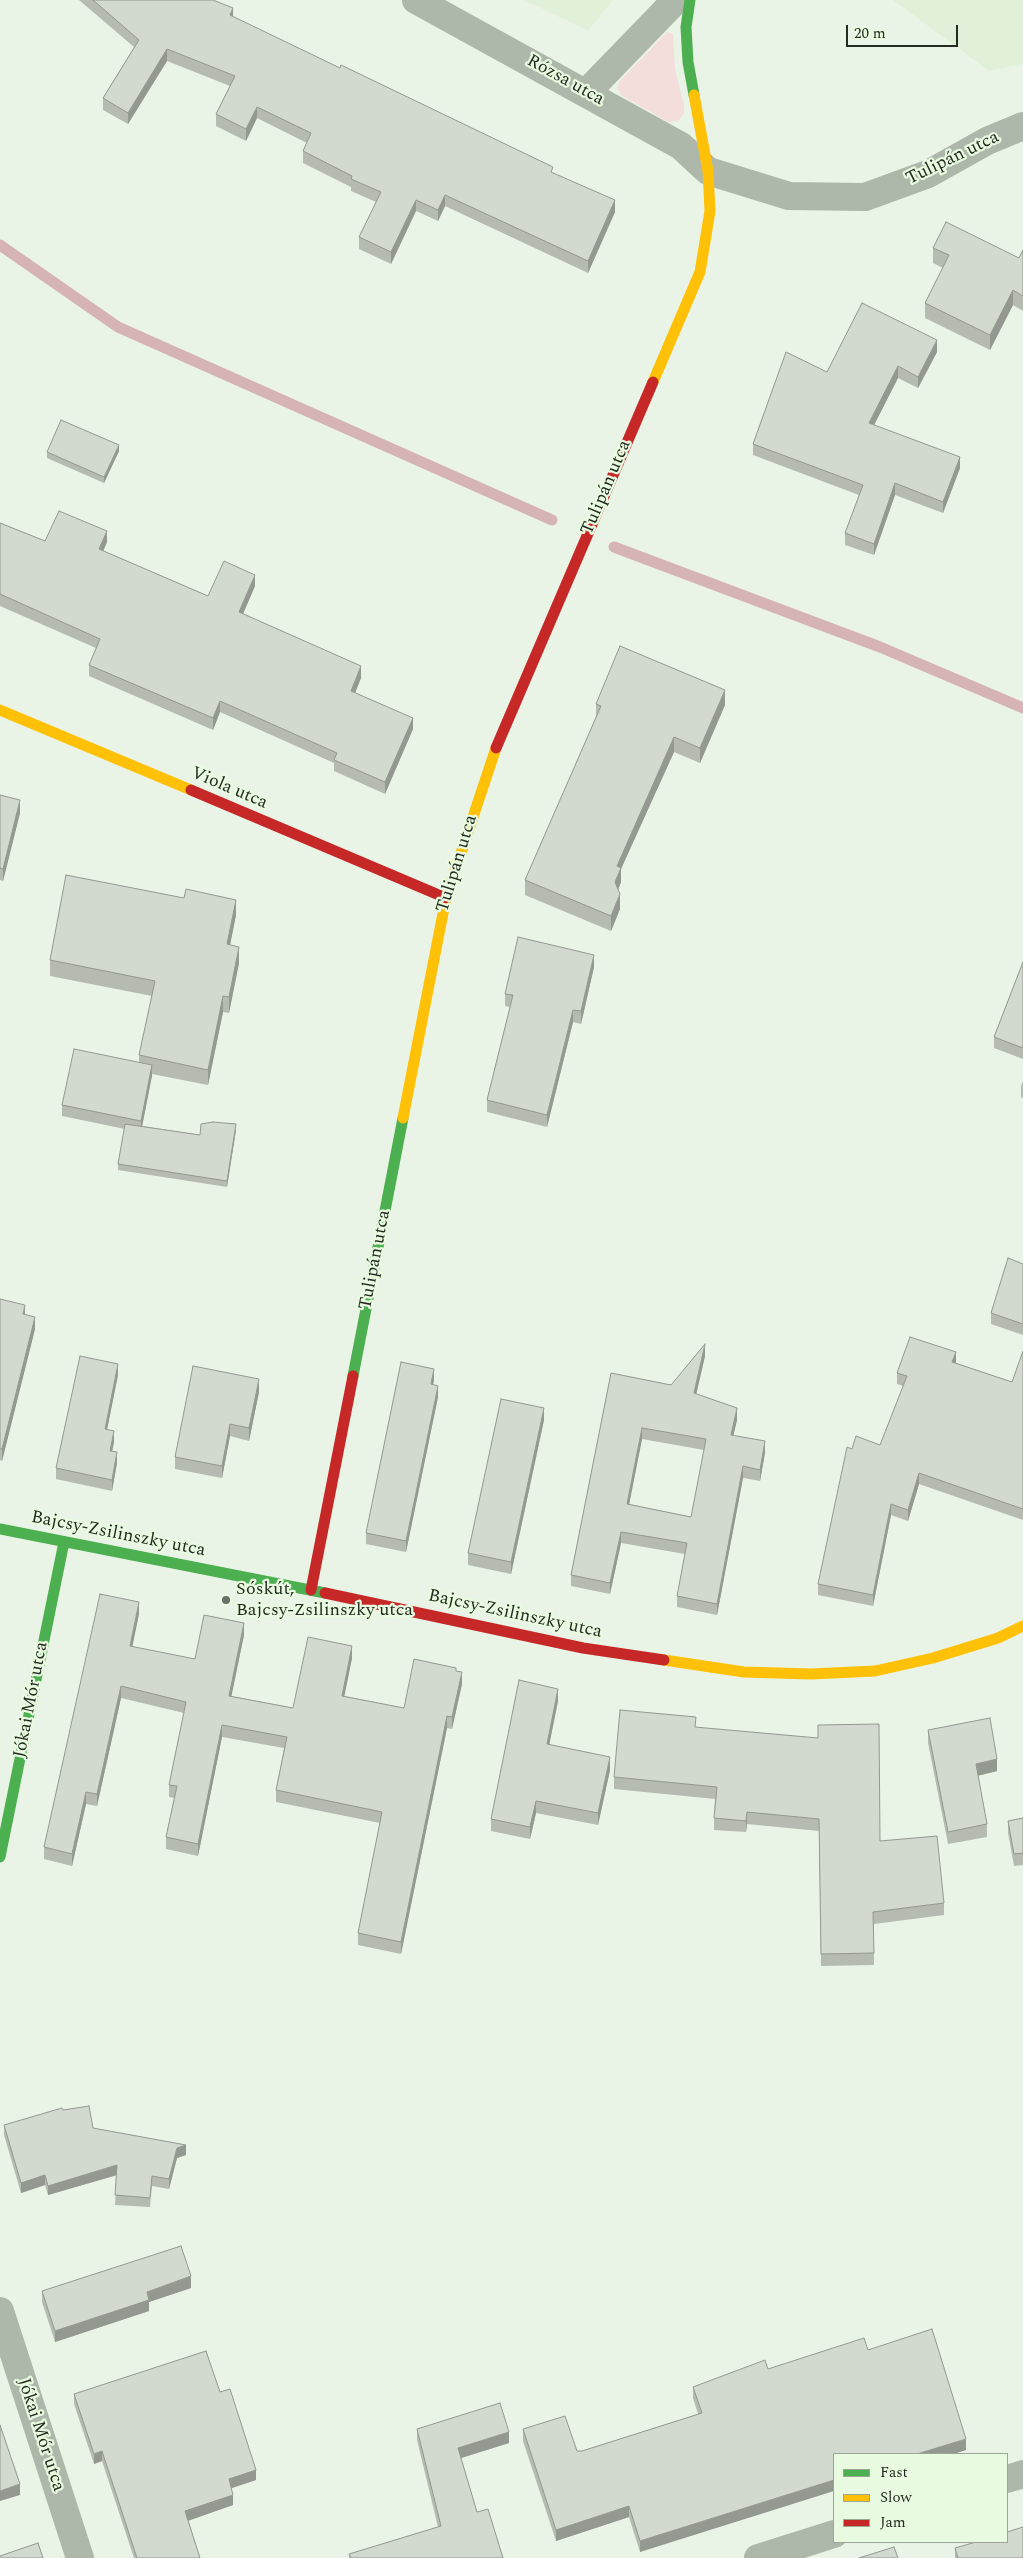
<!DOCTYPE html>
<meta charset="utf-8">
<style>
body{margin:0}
#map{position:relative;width:1023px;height:2558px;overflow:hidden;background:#eaf4e6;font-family:Spectral,serif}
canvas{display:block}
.legend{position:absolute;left:833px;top:2453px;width:175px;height:90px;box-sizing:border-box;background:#e8fae0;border:1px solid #9aa794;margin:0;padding:6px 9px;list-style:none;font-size:15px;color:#242b21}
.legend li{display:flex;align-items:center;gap:10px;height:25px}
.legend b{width:25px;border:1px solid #9aa794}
.scale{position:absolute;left:846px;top:25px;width:112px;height:22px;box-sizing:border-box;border:2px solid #242b21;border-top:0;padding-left:6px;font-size:15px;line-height:18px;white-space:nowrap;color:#242b21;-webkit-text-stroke:4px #e8fae0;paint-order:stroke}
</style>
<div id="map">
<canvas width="1023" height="2558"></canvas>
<ul class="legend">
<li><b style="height:6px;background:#4caf50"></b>Fast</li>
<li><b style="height:6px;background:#ffc107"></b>Slow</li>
<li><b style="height:6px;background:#c62828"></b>Jam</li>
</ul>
<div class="scale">20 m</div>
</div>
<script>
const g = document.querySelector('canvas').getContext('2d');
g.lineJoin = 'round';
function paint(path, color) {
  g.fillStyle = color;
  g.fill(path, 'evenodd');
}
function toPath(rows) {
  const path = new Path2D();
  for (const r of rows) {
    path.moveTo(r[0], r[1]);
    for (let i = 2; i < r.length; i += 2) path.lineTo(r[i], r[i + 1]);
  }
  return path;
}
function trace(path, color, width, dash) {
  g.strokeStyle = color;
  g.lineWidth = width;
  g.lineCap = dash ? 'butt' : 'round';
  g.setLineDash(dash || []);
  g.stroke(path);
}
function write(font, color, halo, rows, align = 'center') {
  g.font = font + ' Spectral,serif';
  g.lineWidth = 4.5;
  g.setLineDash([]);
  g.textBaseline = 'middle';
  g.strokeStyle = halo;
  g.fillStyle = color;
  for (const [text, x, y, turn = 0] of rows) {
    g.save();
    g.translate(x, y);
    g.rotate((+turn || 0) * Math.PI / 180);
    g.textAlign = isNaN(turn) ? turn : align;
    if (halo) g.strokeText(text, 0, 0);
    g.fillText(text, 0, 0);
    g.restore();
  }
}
paint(toPath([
 [524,0,613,0,588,31],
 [893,0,1023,0,1023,64,989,71]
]), '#e1f1d9');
paint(toPath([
 [667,32,673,34,675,69,684,106,684,114,678,121,668,122,621,95,617,88,619,82]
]), '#f4dedc');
trace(toPath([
 [0,245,118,327,552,520],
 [614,547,880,647,1023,708]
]), '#d6b3b4', 11);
trace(toPath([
 [416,0,681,146,708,171,789,196,865,197,928,174,987,141,1023,126],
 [587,92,676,0],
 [0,2311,80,2558],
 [1007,2479,1023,2474],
 [758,2558,834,2534]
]), '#aeb8aa', 28);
trace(toPath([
 [690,0,686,27,688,62,694,95],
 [353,1376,403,1118],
 [0,1529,325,1593],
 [0,1857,64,1542]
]), '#4caf50', 11);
trace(toPath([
 [653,382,700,272,710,211,708,171,694,95],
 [0,710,191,790],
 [403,1118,446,898,496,748],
 [664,1660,744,1672,811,1674,875,1671,933,1658,998,1638,1023,1626]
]), '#ffc107', 11);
trace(toPath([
 [496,748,653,382],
 [191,790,446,898],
 [311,1590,353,1376],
 [325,1593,583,1648,664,1660]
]), '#c62828', 11);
paint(toPath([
 [79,0,213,0,233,17,553,173,615,212,588,273,445,206,438,221,416,211,391,264,359,249,359,237,376,202,351,191,351,187,303,163,303,151,307,143,257,118,246,141,216,126,216,114,230,86,167,61,128,124,103,110,103,98,134,47],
 [933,248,1019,258,1023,250,1023,311,1013,305,990,350,925,318,925,303,943,268,933,263],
 [937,352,918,388,898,378,874,425,960,468,943,513,895,495,874,555,845,545,845,533,859,495,753,455,753,444,827,372],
 [119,451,104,483,47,458,47,452],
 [0,523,45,541,107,542,103,551,208,596,255,586,243,614,361,678,355,693,413,729,385,794,334,771,334,763,220,712,213,730,89,676,89,665,96,648,0,606],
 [596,704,725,705,700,763,674,752,621,869,621,882,618,890,620,909,611,931,525,895,525,880,596,718],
 [0,795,20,813,3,881,0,880],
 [236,915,230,945,239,963,229,1013,223,1012,208,1085,152,1074,142,1126,200,1135,236,1130,227,1187,118,1170,118,1164,125,1129,62,1116,62,1105,139,1062,139,1055,152,996,50,976,50,960],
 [1023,962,1023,1059,994,1048,994,1037],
 [594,967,581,1024,573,1022,547,1127,487,1112,487,1100,510,1007,505,1006,505,994],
 [1023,1081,1023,1098,1021,1097,1021,1086],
 [1023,1264,1023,1335,991,1324,991,1313],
 [0,1299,25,1315,35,1329,2,1461,0,1460],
 [1023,1351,1023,1520,919,1484,908,1521,891,1515,873,1606,818,1595,818,1584,852,1449,880,1445,903,1386,897,1384,897,1373,956,1363,1012,1382],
 [705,1356,696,1394,737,1420,733,1436,765,1453,760,1481,743,1478,717,1615,677,1607,677,1596,685,1554,621,1543,610,1594,571,1586,571,1575,611,1373,671,1385],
 [642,1439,704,1450,691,1517,629,1504],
 [118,1375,107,1429,114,1442,112,1451,117,1463,112,1491,56,1479,56,1468],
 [434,1380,433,1385,438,1397,406,1552,366,1544,366,1533],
 [259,1392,249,1441,230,1436,222,1478,175,1469,175,1457],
 [544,1420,511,1574,468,1565,468,1553],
 [139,1614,132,1647,195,1659,244,1635,231,1696,293,1708,352,1658,344,1696,404,1708,456,1671,462,1684,452,1729,447,1728,401,1954,358,1945,358,1933,380,1823,276,1802,276,1790,284,1748,222,1737,198,1856,166,1849,166,1837,174,1798,169,1797,169,1785,184,1713,121,1698,97,1806,86,1804,72,1866,44,1859,44,1847],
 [558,1701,549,1745,610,1770,598,1825,536,1813,530,1839,491,1831,491,1819],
 [696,1727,880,1841,944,1903,944,1915,874,1924,874,1965,821,1966,819,1831,747,1824,746,1832,714,1830,714,1818,715,1799,614,1789,614,1777],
 [928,1730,997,1771,978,1776,987,1824,987,1837,948,1844,928,1743],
 [1023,1818,1023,1865,1014,1866,1008,1833,1008,1821],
 [63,2110,93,2128,186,2155,177,2158,169,2189,152,2186,150,2207,115,2205,117,2175,48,2195,45,2185,21,2193,4,2135,4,2125],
 [191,2288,149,2302,149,2311,55,2342,42,2302,42,2291],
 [868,2350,966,2450,953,2454,834,2454,640,2552,629,2517,556,2541,523,2441,523,2429,577,2451,582,2451,698,2414,693,2398,693,2387,768,2369],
 [220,2392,256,2480,231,2488,233,2505,188,2520,200,2558,134,2558,102,2461,94,2464,74,2404,74,2394],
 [417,2429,509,2443,461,2458,477,2512,503,2558,349,2558,349,2554,438,2527,417,2440],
 [955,2548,1023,2558,955,2558]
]), '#b5bbb1');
paint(toPath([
 [233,8,233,20,230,15],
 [167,49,167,61,128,124,128,113],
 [257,107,257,118,246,141,246,129],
 [445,195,445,206,438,221,438,210],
 [416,200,416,211,391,264,391,252],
 [615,200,615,212,588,273,588,261],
 [1013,290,1013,305,990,350,990,335],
 [937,340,937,352,918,388,918,377],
 [898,366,898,378,869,435,869,423],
 [119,445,119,451,104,483,104,477],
 [960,457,960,468,943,513,943,502],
 [895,483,895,495,874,555,874,544],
 [107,531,107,542,99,561,99,549],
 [255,575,255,586,239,623,239,612],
 [361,666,361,678,351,703,351,691],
 [725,690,725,705,700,763,700,748],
 [220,701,220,712,213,730,213,718],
 [413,718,413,729,385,794,385,782],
 [674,737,674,752,621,869,621,882,615,897,615,882,617,866],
 [20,800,20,813,3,881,3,869],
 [620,894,620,909,611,931,611,916],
 [236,900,236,915,227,960,227,944],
 [239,947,239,963,229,1013,229,997],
 [594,955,594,967,581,1024,581,1011],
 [223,996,223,1012,208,1085,208,1070],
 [573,1010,573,1022,547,1127,547,1115],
 [152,1065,152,1076,141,1132,141,1121],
 [236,1124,236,1130,227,1187,227,1181],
 [25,1305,25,1316,23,1314],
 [35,1317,35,1329,2,1461,2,1449],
 [705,1344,705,1356,694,1404,694,1393],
 [956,1352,956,1363,952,1362],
 [118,1364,118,1375,105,1440,105,1429],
 [434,1369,434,1380,431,1395,431,1384],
 [259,1379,259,1392,249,1441,249,1428],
 [438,1386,438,1397,406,1552,406,1541],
 [544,1408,544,1420,511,1574,511,1562],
 [737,1408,737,1420,731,1446,731,1435],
 [230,1424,230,1436,222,1478,222,1466],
 [642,1428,642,1439,627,1515,627,1504],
 [114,1431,114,1442,110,1462,110,1451],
 [765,1441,765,1453,760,1481,760,1470],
 [117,1452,117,1463,112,1491,112,1480],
 [743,1466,743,1478,717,1615,717,1604],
 [919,1473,919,1484,908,1521,908,1510],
 [891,1504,891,1515,873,1606,873,1595],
 [621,1532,621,1543,610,1594,610,1583],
 [139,1602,139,1614,130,1658,130,1646],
 [244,1623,244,1635,229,1708,229,1696],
 [352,1646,352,1658,342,1708,342,1696],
 [462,1672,462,1684,452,1729,452,1717],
 [121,1686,121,1698,97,1806,97,1794],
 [558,1689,558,1701,547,1756,547,1744],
 [447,1716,447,1728,401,1954,401,1942],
 [222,1725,222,1737,198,1856,198,1844],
 [610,1757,610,1770,598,1825,598,1813],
 [997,1759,997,1771,976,1776,976,1764],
 [86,1792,86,1804,72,1866,72,1854],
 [536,1801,536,1813,530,1839,530,1827],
 [747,1812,747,1824,746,1832,746,1821],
 [186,2145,186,2155,177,2158,169,2189,169,2179,177,2148],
 [117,2165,117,2175,48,2195,48,2186],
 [45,2175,45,2185,21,2193,21,2183],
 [191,2276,191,2288,149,2302,149,2311,55,2342,55,2331,147,2292],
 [509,2432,509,2443,458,2459,458,2448],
 [966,2439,966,2450,953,2454,917,2454],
 [102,2451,102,2461,94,2464,94,2454],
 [256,2470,256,2480,229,2489,229,2479],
 [834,2480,834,2491,640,2552,640,2541],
 [20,2484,20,2495,0,2501,0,2491],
 [233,2495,233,2505,185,2522,185,2511],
 [629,2506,629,2517,556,2541,556,2530]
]), '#939890');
const building = toPath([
 [93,0,213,0,233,8,230,15,340,68,341,65,553,167,551,172,615,200,588,261,445,195,438,210,416,200,391,252,359,237,381,192,351,179,352,176,303,151,311,133,257,107,246,129,216,114,235,76,167,49,128,113,103,98,139,40,93,0],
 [946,222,1019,258,1023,250,1023,296,1013,290,990,335,925,303,949,255,933,248,946,222],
 [862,303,937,340,918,377,898,366,869,423,960,457,943,502,895,483,874,544,845,533,863,485,753,444,786,352,827,372,862,303],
 [61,420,119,445,104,477,47,452,61,420],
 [59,511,107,531,99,549,208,596,224,561,255,575,239,612,361,666,351,691,413,718,385,782,334,760,337,753,220,701,213,718,89,665,100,639,0,594,0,523,45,541,59,511],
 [620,646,725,690,700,748,674,737,617,866,621,868,615,882,620,894,611,916,525,880,601,706,596,704,620,646],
 [0,795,20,800,3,869,0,868,0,795],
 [66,875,184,898,186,889,236,900,227,944,239,947,229,997,223,996,208,1070,139,1055,155,981,50,960,66,875],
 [518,937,594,955,581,1011,573,1010,547,1115,487,1100,513,995,505,994,518,937],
 [1023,962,1023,1048,994,1037,1023,962],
 [74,1049,152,1065,141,1121,62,1105,74,1049],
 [213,1122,236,1124,227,1181,118,1164,125,1124,200,1135,201,1124,213,1122],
 [1008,1258,1023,1264,1023,1324,991,1313,1008,1258],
 [0,1299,25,1305,23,1314,35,1317,2,1449,0,1449,0,1299],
 [910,1337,956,1352,952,1362,1012,1382,1023,1351,1023,1509,919,1473,908,1510,891,1504,873,1595,818,1584,847,1447,852,1449,856,1436,880,1445,907,1376,897,1373,910,1337],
 [705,1344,694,1393,737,1408,731,1435,765,1441,760,1470,743,1466,717,1604,677,1596,687,1543,621,1532,610,1583,571,1575,611,1373,671,1385,705,1344],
 [642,1428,706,1439,691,1517,627,1504,642,1428],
 [80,1356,118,1364,105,1429,114,1431,110,1451,117,1452,112,1480,56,1468,80,1356],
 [401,1362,434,1369,431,1384,438,1386,406,1541,366,1533,401,1362],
 [193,1366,259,1379,249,1428,230,1424,222,1466,175,1457,193,1366],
 [501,1399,544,1408,511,1562,468,1553,501,1399],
 [100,1594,139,1602,130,1646,195,1659,204,1615,244,1623,229,1696,293,1708,308,1637,352,1646,342,1696,404,1708,414,1659,456,1668,456,1671,462,1672,452,1717,447,1716,401,1942,358,1933,382,1812,276,1790,287,1737,222,1725,198,1844,166,1837,177,1786,169,1785,186,1702,121,1686,97,1794,86,1792,72,1854,44,1847,100,1594],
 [519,1680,558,1689,547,1744,610,1757,598,1813,536,1801,530,1827,491,1819,519,1680],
 [620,1710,696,1717,695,1727,818,1738,818,1725,879,1724,880,1841,937,1836,944,1903,873,1912,874,1953,821,1954,819,1819,747,1812,746,1821,714,1818,717,1787,614,1777,620,1710],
 [990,1718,997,1759,976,1764,987,1824,948,1832,928,1730,990,1718],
 [1023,1818,1023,1853,1014,1854,1008,1821,1023,1818],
 [89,2106,93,2128,186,2145,177,2148,169,2179,152,2176,150,2198,115,2195,117,2165,48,2186,45,2175,21,2183,4,2125,62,2108,63,2110,89,2106],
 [181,2246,191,2276,147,2292,149,2300,55,2331,42,2291,181,2246],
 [932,2329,966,2439,917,2454,834,2454,834,2480,640,2541,629,2506,556,2530,523,2429,565,2416,577,2451,582,2451,702,2413,693,2387,765,2360,768,2369,864,2338,868,2350,932,2329],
 [206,2351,220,2392,230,2389,256,2470,229,2479,233,2495,185,2511,200,2558,137,2558,102,2451,94,2454,74,2394,206,2351],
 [500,2403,509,2432,458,2448,477,2512,488,2509,503,2558,351,2558,349,2554,441,2526,417,2429,500,2403],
 [0,2425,20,2484,0,2491,0,2425],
 [1023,2527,1023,2558,958,2558,955,2548,976,2542,1007,2542,1007,2532,1023,2527],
 [38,2543,43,2558,0,2558,0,2556,38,2543],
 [894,2547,898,2558,859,2558,894,2547]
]);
paint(building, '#d2d9ce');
trace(building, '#939890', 1);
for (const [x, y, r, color] of [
 [226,1600,5,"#697166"]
]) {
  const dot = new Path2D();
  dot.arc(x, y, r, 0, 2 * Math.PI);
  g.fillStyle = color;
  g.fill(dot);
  trace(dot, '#e8fae0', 2);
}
write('18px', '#242b21', '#e8fae0', [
 ["Rózsa utca",565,81,29],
 ["Tulipán utca",953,159,-26],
 ["Tulipán utca",607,488,-67],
 ["Viola utca",229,789,23],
 ["Tulipán utca",458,864,-73],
 ["Tulipán utca",376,1260,-79],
 ["Bajcsy-Zsilinszky utca",118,1535,11],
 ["Bajcsy-Zsilinszky utca",515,1615,12],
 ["Jókai Mór utca",32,1700,-79],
 ["Jókai Mór utca",40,2435,72]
]);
write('18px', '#242b21', '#e8fae0', [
 ["Sóskút,",236,1590],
 ["Bajcsy-Zsilinszky utca",236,1611]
], 'left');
</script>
